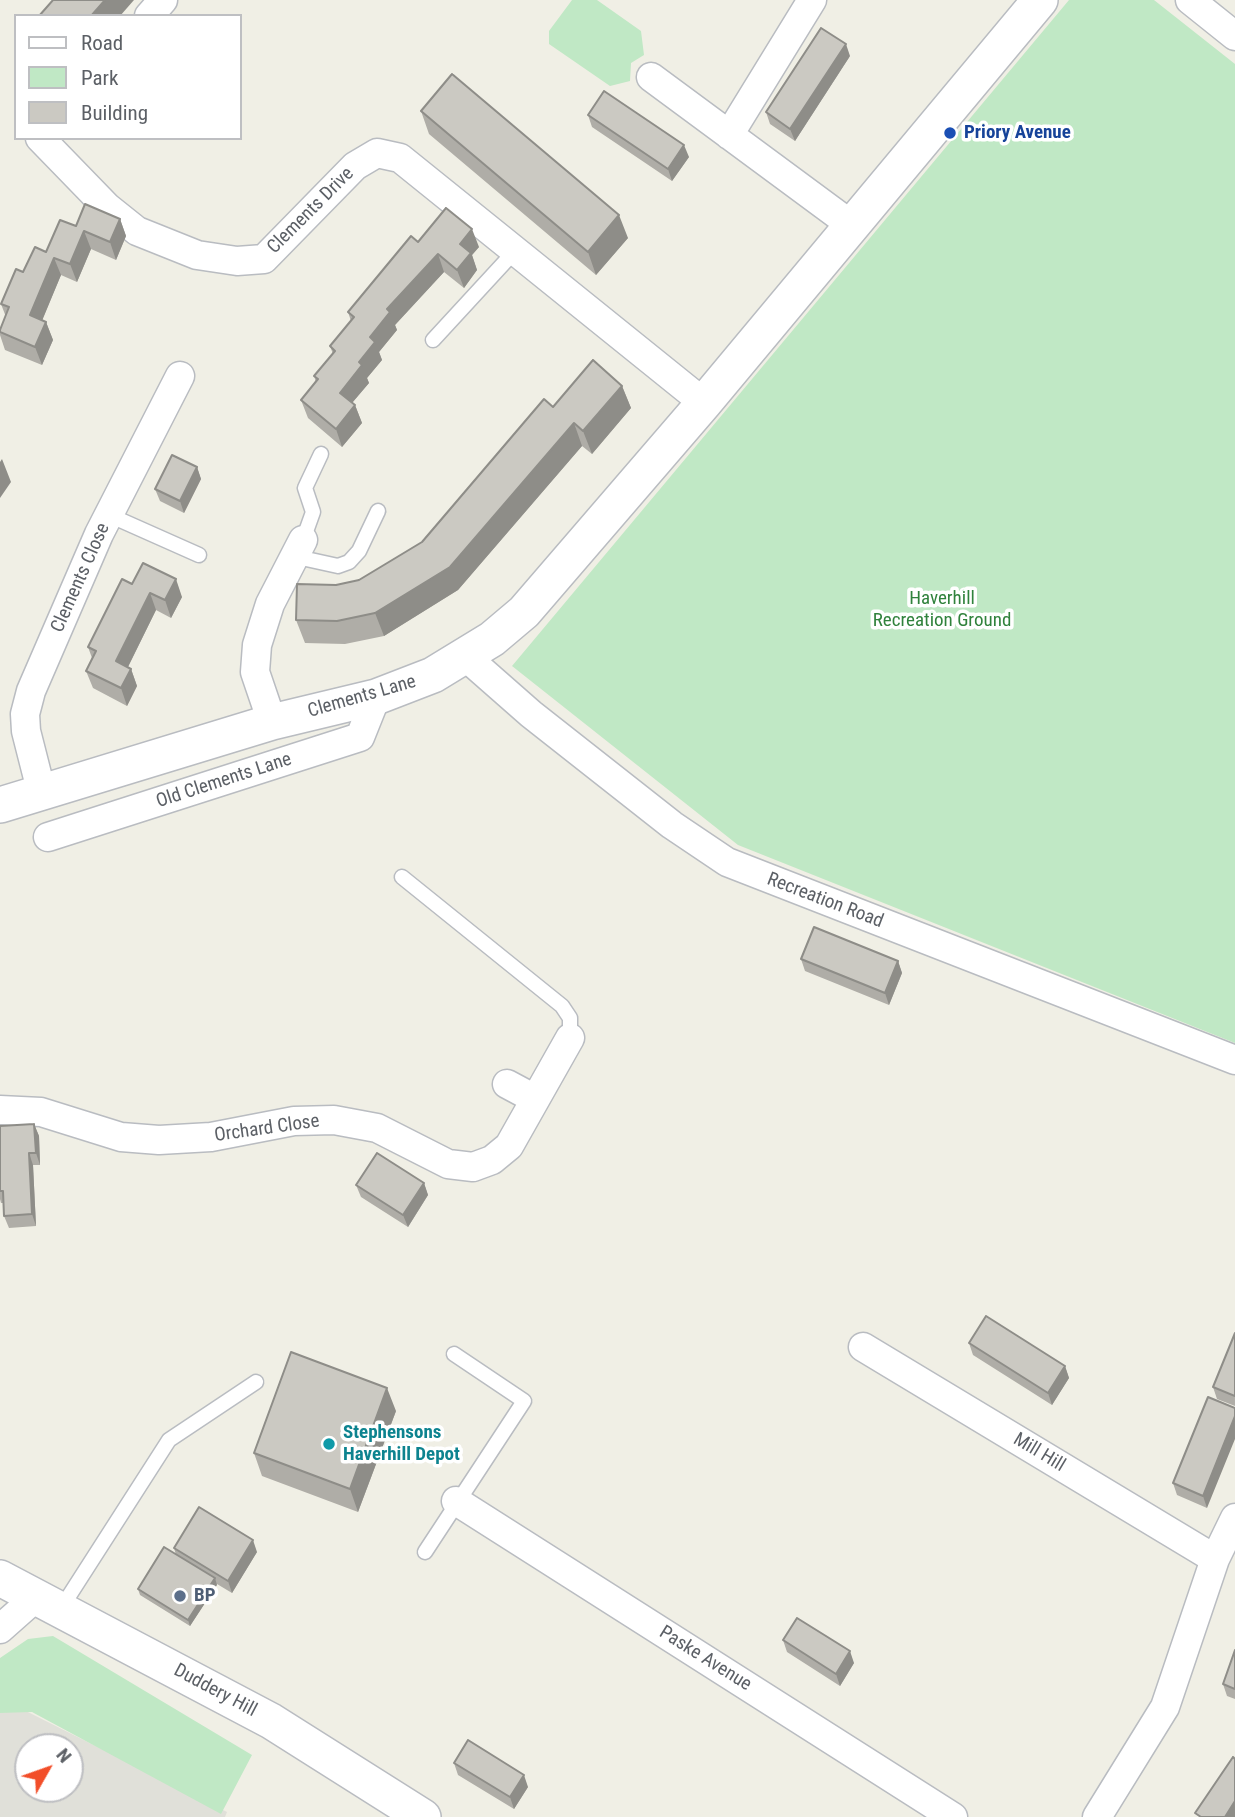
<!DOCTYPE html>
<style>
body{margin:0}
#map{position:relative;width:1235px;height:1817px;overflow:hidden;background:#f0efe5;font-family:"Roboto Condensed",sans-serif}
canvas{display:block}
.legend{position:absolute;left:14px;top:14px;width:228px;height:126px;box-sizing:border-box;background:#fff;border:2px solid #bebfc2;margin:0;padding:9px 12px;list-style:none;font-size:21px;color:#5c6066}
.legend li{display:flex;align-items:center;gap:14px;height:35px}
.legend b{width:35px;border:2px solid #bebfc2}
.north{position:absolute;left:14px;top:1733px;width:70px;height:70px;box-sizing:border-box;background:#fff;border:2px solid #bebfc2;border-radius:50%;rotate:50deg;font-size:19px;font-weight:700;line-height:28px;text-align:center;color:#5c6066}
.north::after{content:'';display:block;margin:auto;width:24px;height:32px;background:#f24e29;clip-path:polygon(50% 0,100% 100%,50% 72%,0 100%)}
</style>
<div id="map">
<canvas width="1235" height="1817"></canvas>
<ul class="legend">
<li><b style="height:9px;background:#fff"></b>Road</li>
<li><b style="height:19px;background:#c0e8c5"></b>Park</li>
<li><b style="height:19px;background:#cbc9c2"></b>Building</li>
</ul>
<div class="north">N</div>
</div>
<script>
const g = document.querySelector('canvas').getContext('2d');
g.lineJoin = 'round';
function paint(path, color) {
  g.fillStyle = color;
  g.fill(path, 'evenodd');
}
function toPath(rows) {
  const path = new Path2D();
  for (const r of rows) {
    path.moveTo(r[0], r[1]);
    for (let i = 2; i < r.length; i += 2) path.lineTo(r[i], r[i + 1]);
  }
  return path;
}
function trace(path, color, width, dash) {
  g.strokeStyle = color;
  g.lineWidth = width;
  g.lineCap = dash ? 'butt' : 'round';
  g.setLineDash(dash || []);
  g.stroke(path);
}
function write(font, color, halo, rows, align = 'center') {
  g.font = font + ' "Roboto Condensed",sans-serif';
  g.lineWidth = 7;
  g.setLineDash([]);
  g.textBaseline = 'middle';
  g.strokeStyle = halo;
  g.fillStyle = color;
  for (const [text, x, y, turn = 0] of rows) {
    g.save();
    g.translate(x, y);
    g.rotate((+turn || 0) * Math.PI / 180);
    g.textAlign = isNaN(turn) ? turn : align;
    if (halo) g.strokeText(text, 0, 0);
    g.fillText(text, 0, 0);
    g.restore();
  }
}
paint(toPath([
 [0,1698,227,1812,225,1817,0,1817],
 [28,1747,70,1747,70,1789,28,1789]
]), '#e0e0d9');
paint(toPath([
 [572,0,597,0,641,31,644,55,631,63,630,81,610,86,549,44,549,31],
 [1069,0,1154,0,1235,64,1235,1043,738,845,512,666],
 [53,1636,252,1755,221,1814,32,1712,0,1713,0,1658,28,1639]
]), '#c0e8c5');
const service = toPath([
 [433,340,515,251],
 [109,515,199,555],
 [303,540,313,512,305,488,321,454],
 [297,557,338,566,349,562,359,551,378,511],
 [402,877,562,1006,570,1018,570,1038],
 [425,1552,524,1401,454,1354],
 [60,1610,169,1440,256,1382]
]);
const minor = toPath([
 [1190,0,1235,36],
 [149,16,163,0],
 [651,77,854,227],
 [729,135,812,0],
 [40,138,107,207,137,231,197,255,237,261,264,259,355,166,377,153,400,158,704,403],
 [465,656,531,714,672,825,727,862,1235,1060],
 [272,722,255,672,257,645,270,604,303,540],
 [41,790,26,731,25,714,31,691,99,534,180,376],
 [48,837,360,737,376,697],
 [507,1084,535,1099],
 [0,1110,41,1112,121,1137,159,1140,211,1137,294,1121,334,1120,377,1128,448,1164,473,1167,492,1160,509,1146,570,1038],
 [863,1347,1215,1559],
 [456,1501,953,1817],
 [0,1629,35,1598],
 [1097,1817,1165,1707,1215,1559,1235,1518]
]);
const tertiary = toPath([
 [0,805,272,722,376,697,433,675,492,639,524,612,704,403,1040,0],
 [0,1578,271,1721,423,1817]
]);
trace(service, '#b9bcc1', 17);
trace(minor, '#b9bcc1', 31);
trace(tertiary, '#b9bcc1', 38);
trace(service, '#fff', 14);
trace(minor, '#fff', 28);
trace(tertiary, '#fff', 35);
paint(toPath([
 [850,56,795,141,770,124,766,112],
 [421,111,628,238,596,275,429,134],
 [588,115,689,157,672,181,592,127],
 [120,219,126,236,116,260,91,249,77,282,61,275,42,320,46,322,53,340,42,365,5,350,0,335,0,330,6,317,1,304,23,272,76,226],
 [418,242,479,247,472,255,477,270,464,288,444,272,395,325,397,330,379,352,382,360,367,378,369,383,352,403,355,405,362,423,342,447,308,418,301,400,316,382,314,376,333,354,330,346,351,321,348,312],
 [622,386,631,408,592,454,582,446,458,590,384,636,345,644,305,643,296,620,336,585,359,580,422,542,553,407],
 [197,467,201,479,184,513,160,501,155,489],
 [132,584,182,597,171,618,156,610,128,667,131,669,137,686,127,706,93,688,86,671,92,658,88,647],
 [801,959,898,961,902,973,889,1005,805,971],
 [34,1124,39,1136,40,1165,33,1165,36,1226,9,1228,4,1216,4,1203,1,1203,0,1199,0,1126],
 [424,1183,428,1195,408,1227,361,1197,356,1185],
 [1235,1333,1235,1406,1217,1399,1213,1387],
 [969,1343,1065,1366,1069,1378,1052,1405,973,1355],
 [1208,1397,1207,1508,1177,1495,1173,1483],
 [396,1411,358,1512,262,1476,254,1453],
 [174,1548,257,1552,232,1593,217,1584,190,1626,140,1595,138,1589,176,1555],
 [783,1640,854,1663,840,1686,787,1652],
 [1235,1650,1235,1699,1227,1696,1223,1684],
 [454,1763,528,1787,514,1809,458,1775]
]), '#afada7');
paint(toPath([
 [105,0,134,0,120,16,91,16],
 [846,44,850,56,795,141,790,129],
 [684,145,689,157,672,181,668,169],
 [619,215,628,238,596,275,588,252],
 [120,219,126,236,116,260,110,242],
 [472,229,479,247,472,255,477,270,464,288,457,270,460,244],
 [84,231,91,249,77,282,70,264],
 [438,254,444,272,395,325,397,330,379,352,382,360,367,378,369,383,346,410,340,393,359,362,370,337,387,309],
 [54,258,61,275,37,333,30,315],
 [46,322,53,340,42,365,35,347],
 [622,386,631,408,592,454,583,431],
 [355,405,362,423,342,447,336,429],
 [574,423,582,446,458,590,384,636,375,613],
 [2,459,11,482,0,498,0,462],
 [197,467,201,479,184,513,180,501],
 [176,579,182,597,171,618,165,600],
 [150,593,156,610,122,679,116,661],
 [131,669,137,686,127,706,121,688],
 [898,961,902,973,889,1005,885,993],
 [34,1124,39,1136,40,1165,36,1153],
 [29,1153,33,1165,36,1226,32,1214],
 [424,1183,428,1195,408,1227,403,1215],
 [1065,1366,1069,1378,1052,1405,1048,1393],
 [387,1388,396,1411,358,1512,350,1489],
 [1235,1416,1235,1439,1207,1508,1203,1496],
 [253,1540,257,1552,232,1593,228,1581],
 [215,1578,217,1585,190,1626,188,1620],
 [850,1651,854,1663,840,1686,836,1674],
 [524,1775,528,1787,514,1809,510,1797],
 [1235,1801,1235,1817,1225,1817]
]), '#8e8d88');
const building = toPath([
 [53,0,105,0,91,16,39,16,53,0],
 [821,28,846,44,790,129,766,112,821,28],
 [452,74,619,215,588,252,421,111,452,74],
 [604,91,684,145,668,169,588,115,604,91],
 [85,204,120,219,110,242,84,231,70,264,54,258,30,315,46,322,35,347,0,332,0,330,9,307,1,304,16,269,23,272,35,247,46,252,60,220,76,226,85,204],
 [446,208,472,229,460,244,471,253,457,270,438,254,387,309,390,312,370,337,375,342,359,362,362,365,340,393,355,405,336,429,301,400,318,379,314,376,335,351,330,346,354,317,348,312,411,236,418,242,446,208],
 [593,360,622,386,583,431,574,423,450,567,375,613,337,621,296,620,297,584,336,585,359,580,422,542,544,399,553,407,593,360],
 [172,455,197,467,180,501,155,489,172,455],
 [143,563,176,579,165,600,150,593,116,661,131,669,121,688,86,671,96,651,88,647,122,579,132,584,143,563],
 [814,927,898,961,885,993,801,959,814,927],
 [34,1124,36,1153,29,1153,32,1214,4,1216,3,1191,0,1191,0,1126,34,1124],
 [377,1153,424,1183,403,1215,356,1185,377,1153],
 [986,1316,1065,1366,1048,1393,969,1343,986,1316],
 [1235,1333,1235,1396,1213,1387,1235,1333],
 [291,1352,387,1388,350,1489,254,1453,291,1352],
 [1208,1397,1235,1408,1235,1416,1203,1496,1173,1483,1208,1397],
 [199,1507,253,1540,228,1581,174,1548,199,1507],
 [164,1547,215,1578,188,1620,138,1589,164,1547],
 [797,1618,850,1651,836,1674,783,1640,797,1618],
 [1235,1650,1235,1689,1223,1684,1235,1650],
 [468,1740,524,1775,510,1797,454,1763,468,1740],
 [1233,1757,1235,1759,1235,1801,1225,1817,1201,1817,1195,1813,1233,1757]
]);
paint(building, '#cbc9c2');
trace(building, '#8e8d88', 2);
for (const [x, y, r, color] of [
 [950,133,7,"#1a4fb4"],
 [329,1444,7,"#0f9aa8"],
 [180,1596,7,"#5c6f8a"]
]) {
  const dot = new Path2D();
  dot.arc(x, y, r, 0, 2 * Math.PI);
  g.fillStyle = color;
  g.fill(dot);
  trace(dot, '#fff', 2.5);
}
write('bold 19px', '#164399', '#fff', [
 ["Priory Avenue",964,133]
], 'left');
write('19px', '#5c6066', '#fff', [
 ["Clements Drive",311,211,-45],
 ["Clements Close",81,578,-66],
 ["Clements Lane",362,697,-16],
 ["Old Clements Lane",224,781,-18],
 ["Recreation Road",825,901,21],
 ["Orchard Close",267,1129,-8],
 ["Mill Hill",1039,1453,31],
 ["Paske Avenue",705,1659,32],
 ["Duddery Hill",215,1691,28]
]);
write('19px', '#30823c', '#fff', [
 ["Haverhill",942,599],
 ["Recreation Ground",942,621]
]);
write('bold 19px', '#0d838f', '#fff', [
 ["Stephensons",343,1433],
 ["Haverhill Depot",343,1455]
], 'left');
write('bold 19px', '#4e5e75', '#fff', [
 ["BP",194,1596]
], 'left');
</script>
